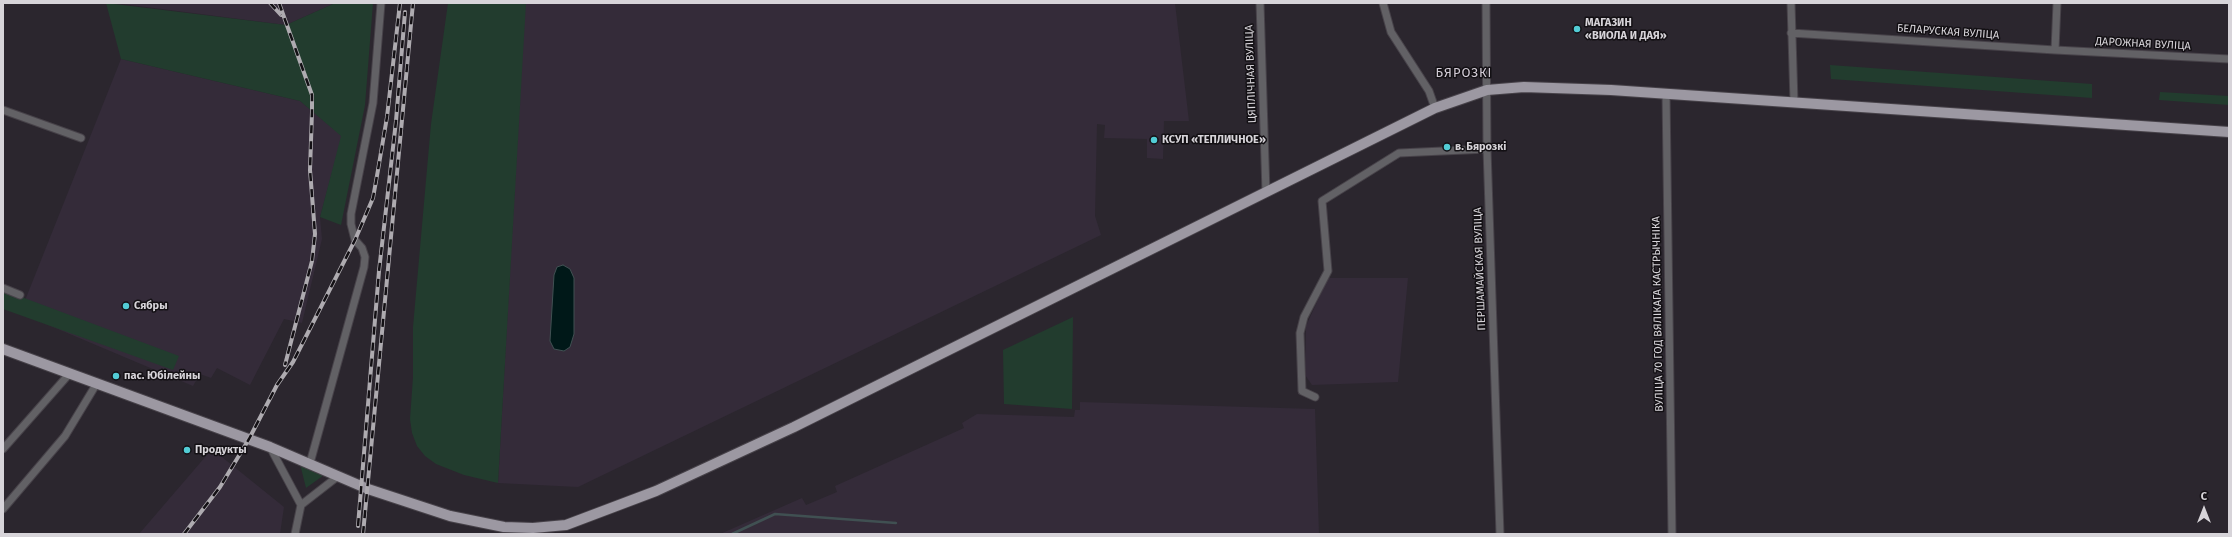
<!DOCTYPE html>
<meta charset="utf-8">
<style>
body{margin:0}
#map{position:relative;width:2232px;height:537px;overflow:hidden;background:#2b262e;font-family:"Fira Sans",sans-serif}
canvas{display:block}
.frame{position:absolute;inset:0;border:4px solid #d7d4d9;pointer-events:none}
.north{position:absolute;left:2184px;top:489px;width:40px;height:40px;-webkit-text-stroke:3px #131014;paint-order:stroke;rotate:0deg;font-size:11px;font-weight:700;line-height:16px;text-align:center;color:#d7d4d9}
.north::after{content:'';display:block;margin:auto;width:14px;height:18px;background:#d7d4d9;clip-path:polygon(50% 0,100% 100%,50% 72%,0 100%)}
</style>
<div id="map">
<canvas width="2232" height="537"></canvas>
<div class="frame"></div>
<div class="north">С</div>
</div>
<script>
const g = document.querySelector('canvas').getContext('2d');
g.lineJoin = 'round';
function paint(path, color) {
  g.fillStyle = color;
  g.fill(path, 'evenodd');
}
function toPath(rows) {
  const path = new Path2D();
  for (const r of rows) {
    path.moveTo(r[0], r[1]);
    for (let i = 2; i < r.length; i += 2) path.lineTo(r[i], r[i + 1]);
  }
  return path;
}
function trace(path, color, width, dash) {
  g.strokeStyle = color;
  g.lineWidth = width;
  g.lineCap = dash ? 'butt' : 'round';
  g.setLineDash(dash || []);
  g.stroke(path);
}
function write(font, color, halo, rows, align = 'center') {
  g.font = font + ' "Fira Sans",sans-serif';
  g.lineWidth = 3;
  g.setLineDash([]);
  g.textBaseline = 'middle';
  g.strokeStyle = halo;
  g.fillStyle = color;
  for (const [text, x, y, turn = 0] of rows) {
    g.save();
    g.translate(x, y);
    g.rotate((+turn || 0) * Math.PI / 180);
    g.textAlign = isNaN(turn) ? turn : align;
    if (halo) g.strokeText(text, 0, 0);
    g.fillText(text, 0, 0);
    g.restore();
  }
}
paint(toPath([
 [115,3,335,3,286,25],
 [525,3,1175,3,1189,121,1164,121,1163,159,1147,158,1147,139,1104,138,1105,125,1097,124,1095,216,1101,235,578,487,498,483],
 [121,59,300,101,342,136,320,217,322,239,302,323,284,319,250,385,217,368,211,378,200,374,193,386,20,313],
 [1328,278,1408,278,1398,382,1312,385,1305,375,1306,326],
 [1080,402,1315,409,1319,534,720,534,802,498,806,505,837,492,835,486,964,428,962,423,977,414,1074,417,1075,410,1080,410],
 [212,449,284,507,280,534,139,534]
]), '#342b39');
paint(toPath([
 [106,3,286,25,335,3,373,3,365,105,341,225,320,217,341,136,300,101,121,59],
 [448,3,526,3,498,483,464,475,436,464,425,456,417,446,412,433,410,419,413,377,413,327,431,124],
 [1830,65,2092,84,2092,98,1831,79],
 [2160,92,2229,96,2229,105,2159,100],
 [3,290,179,356,173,370,3,309],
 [1073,317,1072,409,1004,404,1003,350],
 [300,464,324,475,306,488]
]), '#223c2e');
const water = toPath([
 [563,265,570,269,574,278,574,334,570,347,564,351,554,349,550,341,554,275,557,267,563,265]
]);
paint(water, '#001818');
trace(water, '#405052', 1);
trace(toPath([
 [732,534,775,514,896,523]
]), '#405052', 2.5);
const street = toPath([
 [1260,3,1266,193],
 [1383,3,1391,32,1429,91,1435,108],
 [1486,3,1487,149,1500,534],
 [1791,3,1794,102],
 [1791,33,2055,50,2057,3],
 [2055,50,2229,59],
 [1666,93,1672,534],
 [3,110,81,138],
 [3,288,20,295],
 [1315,397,1302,391,1300,333,1304,317,1328,271,1322,201,1399,153,1487,149],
 [270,447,301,505],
 [3,449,70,373],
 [310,463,364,267,365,257,362,248,355,240,351,224,351,214,373,103,381,3],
 [3,509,65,436,97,383],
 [295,534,301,505,337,477]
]);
const primary = toPath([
 [3,349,270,447,368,489,450,516,504,527,533,528,566,525,656,491,794,427,1435,108,1487,90,1524,87,1611,90,2229,132]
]);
trace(street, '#474249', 9);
trace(primary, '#474249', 12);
trace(street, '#626165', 7);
trace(primary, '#9c98a2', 10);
const rail = toPath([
 [270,3,281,15],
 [279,3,312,95,312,112,310,170,315,234,312,261,285,365],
 [358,526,379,271,396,121,405,12],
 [184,534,220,487,249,439,277,385,293,362,355,240,373,198,378,170,387,117,400,3],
 [363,534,413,3]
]);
trace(rail, '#aeabb0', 4);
trace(rail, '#131014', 2.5, [8]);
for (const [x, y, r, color] of [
 [1577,29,4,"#52ccd5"],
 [1154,140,4,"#52ccd5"],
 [1447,147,4,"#52ccd5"],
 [126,306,4,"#52ccd5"],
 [116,376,4,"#52ccd5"],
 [187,450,4,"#52ccd5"]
]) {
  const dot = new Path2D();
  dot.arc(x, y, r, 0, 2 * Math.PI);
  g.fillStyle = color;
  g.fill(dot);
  trace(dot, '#131014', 1.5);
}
write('bold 11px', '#d7d4d9', '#131014', [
 ["МАГАЗИН",1585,23],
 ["«ВИОЛА И ДАЯ»",1585,36],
 ["КСУП «ТЕПЛИЧНОЕ»",1162,140],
 ["в. Бярозкі",1455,147],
 ["Сябры",134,306],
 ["пас. Юбілейны",124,376],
 ["Продукты",195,450]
], 'left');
write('11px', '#d7d4d9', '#131014', [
 ["БЕЛАРУСКАЯ ВУЛІЦА",1948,32,4],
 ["ДАРОЖНАЯ ВУЛІЦА",2143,44,3],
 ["ЦЯПЛІЧНАЯ ВУЛІЦА",1251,74,-92],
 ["ПЕРШАМАЙСКАЯ ВУЛІЦА",1480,269,-92],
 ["ВУЛІЦА 70 ГОД ВЯЛІКАГА КАСТРЫЧНІКА",1658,314,-91]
]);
g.letterSpacing = '1px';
write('13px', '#d2cbd5', '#131014', [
 ["БЯРОЗКІ",1464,73]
]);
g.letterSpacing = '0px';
</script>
